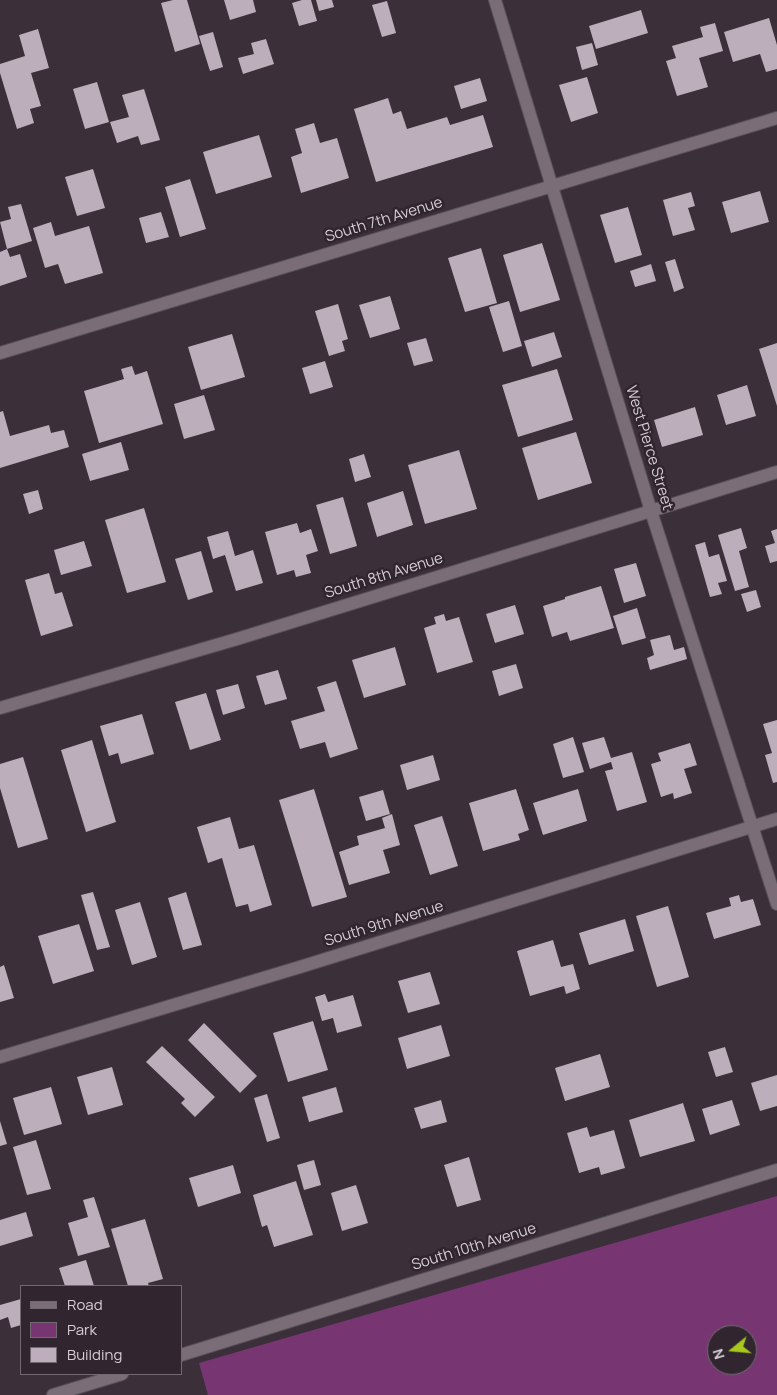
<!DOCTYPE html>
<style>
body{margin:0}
#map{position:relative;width:777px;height:1395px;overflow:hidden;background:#3b3039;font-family:Manrope,sans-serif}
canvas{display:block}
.legend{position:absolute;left:20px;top:1285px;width:162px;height:90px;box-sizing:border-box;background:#31262f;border:1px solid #736971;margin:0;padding:6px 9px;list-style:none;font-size:15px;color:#d6ced4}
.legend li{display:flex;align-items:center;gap:10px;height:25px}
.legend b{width:25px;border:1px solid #736971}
.north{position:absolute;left:707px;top:1325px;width:50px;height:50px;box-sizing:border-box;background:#31262f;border:1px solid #736971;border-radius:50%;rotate:253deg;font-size:14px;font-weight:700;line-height:20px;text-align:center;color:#d6ced4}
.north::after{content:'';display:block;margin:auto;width:18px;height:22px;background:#a8c71d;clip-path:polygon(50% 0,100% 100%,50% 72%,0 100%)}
</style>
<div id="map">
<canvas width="777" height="1395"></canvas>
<ul class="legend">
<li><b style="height:6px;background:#7a6d78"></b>Road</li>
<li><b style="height:14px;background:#773671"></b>Park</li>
<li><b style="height:14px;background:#bcaeba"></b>Building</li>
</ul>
<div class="north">N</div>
</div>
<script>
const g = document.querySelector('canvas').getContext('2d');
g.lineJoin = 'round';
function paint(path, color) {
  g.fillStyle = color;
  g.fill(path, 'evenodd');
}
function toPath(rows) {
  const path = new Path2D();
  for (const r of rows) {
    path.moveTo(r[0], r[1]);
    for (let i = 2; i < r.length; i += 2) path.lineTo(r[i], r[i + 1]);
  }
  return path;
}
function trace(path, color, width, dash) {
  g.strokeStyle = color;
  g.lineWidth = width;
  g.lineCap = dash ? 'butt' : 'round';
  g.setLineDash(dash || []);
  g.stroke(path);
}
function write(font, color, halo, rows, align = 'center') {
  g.font = font + ' Manrope,sans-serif';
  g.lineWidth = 5;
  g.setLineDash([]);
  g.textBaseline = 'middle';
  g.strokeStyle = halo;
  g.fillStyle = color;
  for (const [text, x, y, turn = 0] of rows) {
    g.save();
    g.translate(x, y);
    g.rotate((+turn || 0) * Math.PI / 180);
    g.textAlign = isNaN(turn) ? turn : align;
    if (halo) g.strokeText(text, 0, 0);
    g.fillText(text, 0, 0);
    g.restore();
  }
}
paint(toPath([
 [777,1196,777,1395,208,1395,199,1363],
 [717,1335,747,1335,747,1365,717,1365]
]), '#773671');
paint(toPath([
 [173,0,187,0,200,44,175,52,161,3],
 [224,0,253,0,256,12,230,20],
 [302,0,311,0,317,21,299,26,292,3],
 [316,0,332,0,334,7,319,11],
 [387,1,396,33,382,37,372,5],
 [641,10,648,33,596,49,589,26],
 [769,18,777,45,777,69,766,72,760,54,733,62,724,32],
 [715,23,723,51,699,58,708,87,677,96,666,61,676,58,672,46,703,37,700,27],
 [38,29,49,68,31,73,41,106,30,109,34,123,17,129,0,73,0,64,25,56,19,35],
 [213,32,223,67,210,71,199,36],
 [266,39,274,64,243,74,238,58,254,54,251,43],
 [592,43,598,65,582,70,576,47],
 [587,77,598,113,571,122,559,85],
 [480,78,487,101,461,109,454,86],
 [97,82,109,122,85,129,73,89],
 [144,89,160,140,141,145,138,136,117,143,110,122,129,117,122,95],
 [388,98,393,114,401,111,407,129,447,117,450,125,483,115,493,147,376,182,354,109],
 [314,123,320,143,337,138,349,178,301,193,291,157,302,153,295,129],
 [259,135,272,177,216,194,203,152],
 [93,169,105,208,77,216,65,177],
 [190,179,206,229,180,237,165,187],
 [760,191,769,222,731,233,722,202],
 [691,192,695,206,688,208,695,230,673,236,663,200],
 [21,204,32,241,7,249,0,222,11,219,8,207],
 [628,207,642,255,615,263,600,215],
 [161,212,169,237,146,243,139,218],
 [51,222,55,236,89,226,103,273,65,284,58,264,45,268,33,228],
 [542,243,560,300,520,312,503,255],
 [481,248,497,303,465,312,448,258],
 [7,249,10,257,20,254,27,277,0,286,0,252],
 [675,259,684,288,674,292,665,262],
 [651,264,656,281,635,287,630,271],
 [390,296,400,329,370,338,359,305],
 [509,301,522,346,503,352,489,307],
 [338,304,348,339,342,341,345,351,329,356,315,311],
 [554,332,562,357,532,367,524,341],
 [232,334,245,377,201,390,188,347],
 [426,338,433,361,414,366,407,343],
 [777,343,777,406,759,349],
 [325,361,333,387,310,394,302,368],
 [132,366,135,375,147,371,163,424,99,443,84,391,124,379,121,369],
 [557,369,573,420,518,437,502,385],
 [747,385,756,416,726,425,717,395],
 [204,395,215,430,184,439,174,404],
 [695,407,703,435,662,447,654,420],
 [3,411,10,436,49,425,51,433,64,430,69,447,0,468,0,412],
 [576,432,592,483,538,500,522,448],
 [121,442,129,470,90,481,82,454],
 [459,450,477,509,425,524,408,465],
 [364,454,371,477,355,482,349,459],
 [38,490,43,509,29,514,23,494],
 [403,491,413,525,377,537,367,503],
 [343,497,357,546,330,554,316,505],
 [144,508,166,582,127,593,105,520],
 [297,523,300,533,311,529,318,551,306,555,311,573,296,577,294,570,277,575,265,532],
 [741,528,747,548,739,551,749,587,735,591,718,535],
 [777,529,777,561,770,563,765,546,775,543,771,531],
 [228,531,235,556,253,550,263,583,236,591,225,555,213,559,207,537],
 [84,541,92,566,61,575,54,550],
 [705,542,709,557,719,554,727,581,718,583,722,594,710,597,695,545],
 [201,551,213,592,188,600,175,559],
 [636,563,646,596,624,603,614,569],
 [49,573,55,594,62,592,73,626,41,636,25,580],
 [601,586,614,628,570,641,567,632,552,637,543,606,565,599,565,597],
 [756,590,761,607,747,612,741,594],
 [515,605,524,634,495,643,486,614],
 [637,608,646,638,622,645,613,616],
 [444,614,446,621,459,617,473,662,437,673,424,628,436,624,434,617],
 [670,635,674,650,684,647,687,659,650,670,647,658,654,655,650,640],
 [395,647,406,685,364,698,352,660],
 [516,664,523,688,499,696,492,671],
 [278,670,287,699,265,705,256,676],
 [336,681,358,749,330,758,325,742,300,749,291,721,325,711,317,687],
 [238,684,245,708,223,715,216,690],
 [206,693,221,740,190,750,175,702],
 [142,714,154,754,121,764,118,753,109,756,100,726],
 [777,720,777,782,773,783,765,755,772,753,763,724],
 [573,737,584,772,563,778,553,744],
 [604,737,611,758,632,752,647,802,617,811,605,771,613,769,611,762,590,769,582,743],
 [92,740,116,822,86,832,61,750],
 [690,743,697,765,684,769,692,793,674,799,673,793,661,797,651,764,661,761,658,753],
 [433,755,440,780,407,790,400,765],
 [23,757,48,839,18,848,0,788,0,764],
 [314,789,347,897,312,907,279,800],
 [516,789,529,830,518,834,520,840,483,851,469,803],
 [578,789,587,821,543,835,533,803],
 [383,790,390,814,366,821,359,797],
 [392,814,400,845,383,850,390,873,349,885,339,852,359,845,357,836,385,828,382,818],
 [442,816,458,866,430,875,414,825],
 [230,817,239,849,254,845,272,905,250,912,248,904,236,907,222,858,208,863,197,827],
 [93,892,110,947,97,950,81,895],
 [186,892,202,945,183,950,168,898],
 [739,895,741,902,753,899,761,925,714,939,706,913,731,906,729,898],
 [140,902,157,957,132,965,115,910],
 [668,906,689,977,657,987,636,916],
 [625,919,634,951,589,965,579,933],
 [79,924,94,971,53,984,38,936],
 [553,940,561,967,573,964,580,989,566,994,564,986,530,996,517,951],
 [4,965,14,998,0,1002,0,967],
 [430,972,440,1004,408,1013,398,981],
 [325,994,328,1002,353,995,362,1026,337,1033,333,1018,322,1021,315,997],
 [313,1021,328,1070,288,1082,273,1033],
 [204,1023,257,1076,240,1093,188,1040],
 [441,1025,450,1056,407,1069,398,1038],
 [162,1046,215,1097,195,1117,181,1103,185,1099,146,1062],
 [725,1047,733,1072,716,1077,708,1052],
 [600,1054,610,1087,565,1101,555,1068],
 [112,1067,123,1105,88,1115,77,1077],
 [777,1075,777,1106,760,1111,751,1083],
 [51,1087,62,1124,24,1135,13,1098],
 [336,1087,343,1112,309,1122,302,1097],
 [267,1094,280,1138,267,1142,254,1098],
 [441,1100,447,1122,421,1129,414,1108],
 [732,1100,740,1125,710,1135,702,1109],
 [683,1103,695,1141,640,1157,629,1120],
 [0,1121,7,1144,0,1146],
 [587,1127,590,1137,614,1130,625,1168,601,1175,599,1167,579,1173,567,1133],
 [36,1140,51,1189,27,1195,13,1147],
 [469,1157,481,1200,457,1207,444,1165],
 [314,1160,321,1185,304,1190,297,1165],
 [233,1165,241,1193,198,1207,189,1178],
 [296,1181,313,1235,274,1247,267,1225,262,1227,253,1195],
 [356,1185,368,1223,342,1231,331,1193],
 [94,1197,110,1247,78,1256,68,1223,88,1217,83,1200],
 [26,1212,33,1236,0,1246,0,1220],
 [145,1219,163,1279,148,1283,149,1286,128,1286,111,1229],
 [86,1260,94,1286,65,1286,59,1268],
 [21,1299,21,1325,11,1328,8,1317,0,1320,0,1305]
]), '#bcaeba');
const minor = toPath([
 [495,0,651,511,777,904],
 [0,353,777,118],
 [0,708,237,639,777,472],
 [0,1057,300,967,777,819],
 [181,1355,777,1170],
 [53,1395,122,1374]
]);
trace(minor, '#584f57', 14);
trace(minor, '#7a6d78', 12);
write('15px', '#d6ced4', '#31262f', [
 ["South 7th Avenue",384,220,-17],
 ["West Pierce Street",649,448,73],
 ["South 8th Avenue",384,576,-17],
 ["South 9th Avenue",384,924,-17],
 ["South 10th Avenue",474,1247,-17]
]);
</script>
